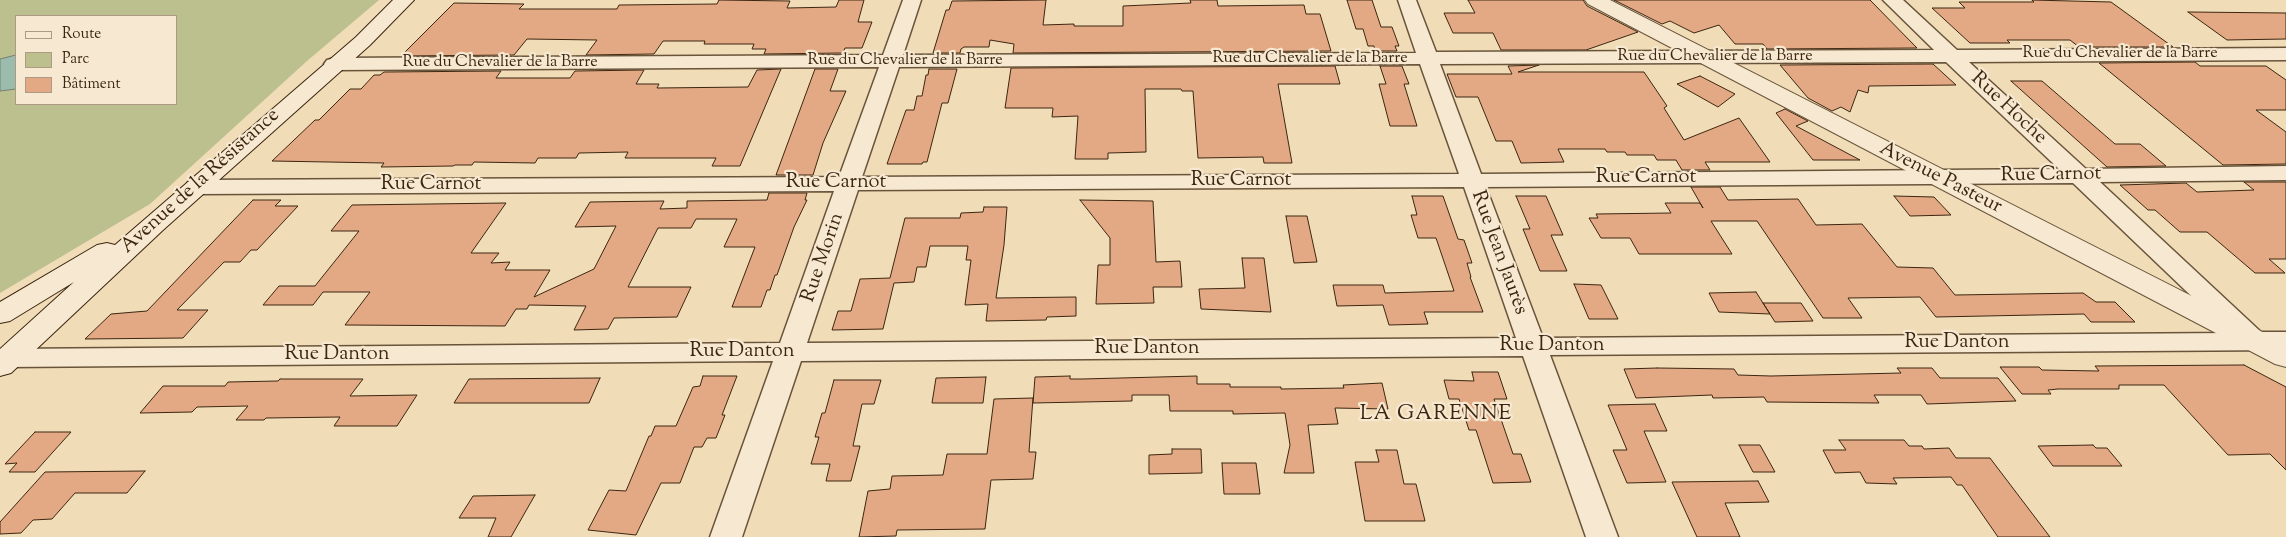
<!DOCTYPE html>
<meta charset="utf-8">
<style>
body{margin:0}
#map{position:relative;width:2286px;height:537px;overflow:hidden;background:#f1dcb8;font-family:"Sorts Mill Goudy",serif}
canvas{display:block}
.legend{position:absolute;left:15px;top:15px;width:162px;height:90px;box-sizing:border-box;background:#f6e8d1;border:1px solid #ac9a84;margin:0;padding:6px 9px;list-style:none;font-size:15px;color:#3c2610}
.legend li{display:flex;align-items:center;gap:10px;height:25px}
.legend b{width:25px;border:1px solid #ac9a84}
</style>
<div id="map">
<canvas width="2286" height="537"></canvas>
<ul class="legend">
<li><b style="height:6px;background:#f6e8d1"></b>Route</li>
<li><b style="height:14px;background:#bbc08e"></b>Parc</li>
<li><b style="height:14px;background:#e3a884"></b>Bâtiment</li>
</ul>
</div>
<script>
const g = document.querySelector('canvas').getContext('2d');
g.lineJoin = 'round';
function paint(path, color) {
  g.fillStyle = color;
  g.fill(path, 'evenodd');
}
function toPath(rows) {
  const path = new Path2D();
  for (const r of rows) {
    path.moveTo(r[0], r[1]);
    for (let i = 2; i < r.length; i += 2) path.lineTo(r[i], r[i + 1]);
  }
  return path;
}
function trace(path, color, width, dash) {
  g.strokeStyle = color;
  g.lineWidth = width;
  g.lineCap = dash ? 'butt' : 'round';
  g.setLineDash(dash || []);
  g.stroke(path);
}
function write(font, color, halo, rows, align = 'center') {
  g.font = font + ' "Sorts Mill Goudy",serif';
  g.lineWidth = 4.5;
  g.setLineDash([]);
  g.textBaseline = 'middle';
  g.strokeStyle = halo;
  g.fillStyle = color;
  for (const [text, x, y, turn = 0] of rows) {
    g.save();
    g.translate(x, y);
    g.rotate((+turn || 0) * Math.PI / 180);
    g.textAlign = isNaN(turn) ? turn : align;
    if (halo) g.strokeText(text, 0, 0);
    g.fillText(text, 0, 0);
    g.restore();
  }
}
paint(toPath([
 [0,0,379,0,307,61,150,204,0,293],
 [16,16,176,16,176,104,16,104]
]), '#bbc08e');
const water = toPath([
 [16,55,16,89,0,91,0,59,16,55]
]);
paint(water, '#9bbcad');
trace(water, '#75806e', 1);
const building = toPath([
 [719,0,790,1,787,8,836,7,839,0,864,0,858,22,872,22,862,48,845,48,843,53,764,54,766,49,752,49,754,44,704,44,705,41,663,41,654,54,586,55,597,40,527,39,514,55,401,56,454,3,524,4,519,9,617,9,619,5,717,4,719,0],
 [1046,0,1043,25,1074,24,1074,26,1123,26,1123,6,1191,3,1190,0,1217,0,1218,6,1304,5,1306,14,1320,14,1331,51,1013,53,1014,44,990,40,989,47,964,47,961,49,960,53,933,53,946,10,949,10,952,1,1046,0],
 [1347,0,1372,0,1381,27,1392,27,1399,46,1395,46,1397,51,1375,51,1374,46,1368,46,1363,29,1356,29,1347,0],
 [1468,0,1583,0,1587,6,1638,32,1586,50,1501,50,1493,33,1453,33,1444,13,1475,13,1468,0],
 [1614,0,1870,0,1917,48,1767,49,1763,44,1735,44,1719,25,1694,33,1670,21,1662,24,1614,0],
 [2032,0,2111,2,2173,47,2079,47,2070,40,2007,40,2010,43,1970,43,1932,8,1965,8,1959,2,2034,2,2032,0],
 [2188,12,2286,13,2286,39,2227,40,2188,12],
 [2195,62,2200,66,2266,66,2286,80,2286,110,2256,110,2286,132,2286,164,2223,165,2099,63,2195,62],
 [1933,64,1956,85,1869,86,1868,93,1858,90,1850,112,1841,107,1832,111,1808,98,1780,65,1933,64],
 [1539,65,1518,72,1644,72,1667,106,1664,108,1684,140,1739,118,1770,162,1705,162,1710,170,1682,170,1676,160,1657,160,1654,155,1627,155,1625,152,1607,152,1605,149,1558,149,1564,162,1521,163,1512,141,1496,141,1478,97,1456,97,1447,74,1512,74,1508,66,1539,65],
 [1335,66,1340,84,1278,84,1292,163,1264,163,1263,157,1198,158,1193,91,1182,91,1181,89,1145,89,1146,152,1108,153,1108,159,1075,159,1078,116,1052,117,1053,108,1005,108,1011,68,1335,66],
 [1380,66,1402,66,1409,84,1404,84,1417,126,1390,126,1379,84,1386,84,1380,66],
 [781,69,740,166,712,166,716,158,625,158,628,152,579,153,576,158,538,158,535,163,474,162,472,165,455,165,453,166,381,167,384,163,272,161,315,120,319,120,350,89,361,89,374,75,380,75,384,72,501,71,496,78,570,78,575,71,644,70,636,84,659,84,657,88,748,87,757,70,781,69],
 [815,69,838,69,830,91,846,91,823,143,813,175,776,175,815,69],
 [929,69,957,69,948,103,942,103,927,162,923,162,922,164,887,164,906,110,914,110,917,96,922,96,926,75,928,75,929,69],
 [1700,76,1735,94,1718,107,1677,84,1700,76],
 [2011,81,2042,81,2115,144,2140,144,2166,166,2107,167,2011,81],
 [1785,109,1808,121,1796,126,1860,160,1813,160,1776,113,1785,109],
 [2244,182,2286,182,2286,259,2269,259,2285,273,2255,273,2207,232,2180,232,2155,210,2148,210,2120,185,2186,183,2197,192,2254,190,2244,182],
 [1691,187,1720,187,1728,200,1798,199,1816,225,1862,224,1897,267,1933,268,1955,295,2083,293,2096,302,2115,302,2135,322,2091,322,2084,314,1936,317,1920,297,1848,298,1862,318,1823,318,1757,221,1711,221,1732,254,1639,254,1630,238,1601,238,1589,218,1598,218,1596,214,1671,213,1665,203,1700,203,1703,208,1691,187],
 [769,193,807,193,805,200,807,200,794,227,777,275,775,275,770,290,767,290,761,307,732,307,755,247,724,247,737,219,696,219,691,228,658,228,628,287,691,287,677,317,614,318,608,329,574,330,586,306,529,305,527,309,516,309,505,326,345,325,370,292,323,292,313,305,263,305,279,286,315,286,359,231,331,231,352,205,506,203,471,253,499,253,491,263,510,262,505,270,550,270,534,297,594,269,616,226,575,227,590,202,664,201,660,209,687,208,687,201,767,200,769,193],
 [1412,196,1443,196,1458,239,1464,240,1472,263,1467,263,1471,277,1470,277,1483,312,1424,312,1428,324,1389,325,1383,305,1337,306,1333,285,1383,285,1385,293,1454,291,1436,238,1418,238,1411,215,1417,215,1412,196],
 [1516,196,1546,196,1563,235,1551,235,1567,271,1540,271,1523,229,1530,229,1516,196],
 [1894,196,1934,197,1951,215,1910,216,1894,196],
 [253,200,281,200,275,206,298,206,257,250,251,250,240,262,224,262,177,310,208,310,183,338,85,339,111,314,147,311,253,200],
 [1080,200,1153,201,1156,262,1180,261,1182,287,1153,287,1154,303,1096,304,1098,265,1110,265,1110,238,1080,200],
 [984,207,1007,207,1004,245,996,298,1076,297,1076,316,1047,317,1046,320,986,321,988,304,965,305,971,260,966,260,968,246,930,246,926,267,917,267,914,282,894,283,883,329,832,330,838,311,851,311,860,279,890,278,905,218,960,218,961,213,983,212,984,207],
 [1286,216,1307,216,1317,262,1294,263,1286,216],
 [1242,258,1264,258,1271,312,1201,309,1199,289,1245,288,1242,258],
 [1574,284,1601,285,1618,319,1589,319,1574,284],
 [1756,292,1770,314,1719,312,1709,293,1756,292],
 [1763,303,1801,303,1813,321,1775,322,1763,303],
 [2244,365,2286,387,2286,470,2270,454,2228,455,2164,385,2119,385,2119,389,2058,389,2048,390,2051,394,2022,394,2000,367,2039,367,2042,370,2099,371,2095,366,2244,365],
 [1657,368,1734,369,1738,375,1771,376,1901,373,1897,368,1932,368,1940,378,1998,378,2016,401,1927,404,1921,395,1874,395,1879,403,1767,402,1764,397,1713,398,1712,395,1636,398,1624,369,1657,368],
 [1472,372,1498,372,1507,399,1494,399,1513,454,1521,454,1531,482,1493,483,1476,430,1469,430,1459,399,1449,399,1444,380,1474,381,1472,372],
 [703,376,737,376,722,415,725,415,716,438,707,438,702,447,694,447,680,483,661,483,636,535,588,530,609,490,626,491,649,436,651,436,655,426,676,426,693,387,700,386,703,376],
 [1070,376,1070,379,1082,379,1197,376,1197,384,1230,384,1230,387,1281,387,1281,389,1344,388,1343,385,1382,383,1388,409,1335,408,1338,424,1308,425,1314,473,1284,473,1290,445,1285,413,1233,414,1233,411,1170,411,1169,395,1132,395,1132,401,1033,403,1035,377,1070,376],
 [986,377,983,403,932,403,936,378,986,377],
 [600,378,589,403,454,403,469,379,600,378],
 [280,379,363,379,350,396,417,395,397,426,334,426,340,417,266,418,264,420,236,420,248,406,197,407,192,412,140,413,163,386,225,386,228,382,278,381,280,379],
 [834,380,881,380,874,404,862,404,853,446,860,446,851,481,826,481,830,464,811,464,819,437,815,437,822,413,825,413,834,380],
 [1033,398,1029,452,1036,452,1033,479,991,480,985,529,897,530,896,536,859,537,868,491,890,489,892,476,943,475,947,454,987,454,994,399,1033,398],
 [1655,404,1667,431,1644,431,1666,482,1627,483,1613,450,1627,450,1608,405,1655,404],
 [35,432,71,432,35,472,9,472,17,463,5,464,35,432],
 [1839,440,1904,440,1909,446,1922,446,1924,449,1949,448,1956,458,1990,458,2050,537,1998,537,1962,485,1957,485,1951,477,1893,478,1897,484,1866,483,1860,472,1835,473,1823,450,1846,450,1839,440],
 [1739,445,1760,445,1775,472,1753,472,1739,445],
 [2093,445,2096,448,2107,448,2122,466,2053,466,2038,446,2093,445],
 [1172,449,1201,449,1202,473,1149,474,1149,455,1172,454,1172,449],
 [1376,450,1397,450,1404,484,1416,484,1425,521,1365,521,1355,462,1379,462,1376,450],
 [1222,463,1256,463,1260,494,1224,494,1222,463],
 [145,471,127,493,75,493,52,519,33,520,21,533,0,534,0,522,45,472,145,471],
 [1758,481,1769,502,1725,503,1740,537,1697,537,1672,482,1758,481],
 [535,495,511,537,488,537,496,518,459,518,473,496,535,495]
]);
paint(building, '#e3a884');
trace(building, '#3c2610', 1);
const minor = toPath([
 [903,0,921,0,903,55,1416,53,1398,0,1416,0,1436,52,1934,50,1883,0,1903,0,1957,50,2286,48,2286,60,1969,62,2086,169,2286,166,2286,180,2100,182,2261,332,2286,332,2286,350,1550,355,1618,537,1586,537,1523,356,801,361,742,537,710,537,773,361,7,367,0,365,0,351,7,349,780,343,834,191,196,194,188,192,185,187,188,182,196,180,839,177,879,67,334,70,327,68,324,64,327,60,334,58,883,55,903,0],
 [1946,62,2059,169,1481,174,1440,64,1946,62],
 [1420,64,1459,174,862,177,899,67,1420,64],
 [2073,183,2230,333,1543,338,1486,187,2073,183],
 [1464,187,1516,338,807,343,858,190,1464,187]
]);
const tertiary = toPath([
 [1585,0,1610,0,2286,344,2286,367,2275,364,1588,4,1585,0]
]);
const secondary = toPath([
 [393,0,414,0,370,45,163,230,11,373,0,376,0,349,74,282,10,321,0,323,0,302,97,245,107,243,115,245,356,37,393,0]
]);
trace(minor, '#69543a', 3);
trace(tertiary, '#69543a', 2);
trace(secondary, '#3c2610', 2);
paint(minor, '#f6e8d1');
paint(tertiary, '#f6e8d1');
paint(secondary, '#f6e8d1');
write('16px', '#3c2610', '#f6e8d1', [
 ["Rue du Chevalier de la Barre",2120,54],
 ["Rue du Chevalier de la Barre",1715,57],
 ["Rue du Chevalier de la Barre",1310,59],
 ["Rue du Chevalier de la Barre",905,61],
 ["Rue du Chevalier de la Barre",500,63]
]);
write('20px', '#3c2610', '#f6e8d1', [
 ["Rue Hoche",2008,109,43],
 ["Rue Carnot",2051,176,-1],
 ["Rue Carnot",1646,179],
 ["Avenue Pasteur",1940,179,27],
 ["Avenue de la Résistance",201,182,-42],
 ["Rue Carnot",1241,182],
 ["Rue Carnot",836,184],
 ["Rue Carnot",431,186],
 ["Rue Jean Jaurès",1498,253,70],
 ["Rue Morin",824,258,-71],
 ["Rue Danton",1957,344],
 ["Rue Danton",1552,347],
 ["Rue Danton",1147,350],
 ["Rue Danton",742,353],
 ["Rue Danton",337,356]
]);
g.letterSpacing = '1px';
write('21px', '#3c2610', '#f6e8d1', [
 ["LA GARENNE",1436,415]
]);
g.letterSpacing = '0px';
</script>
